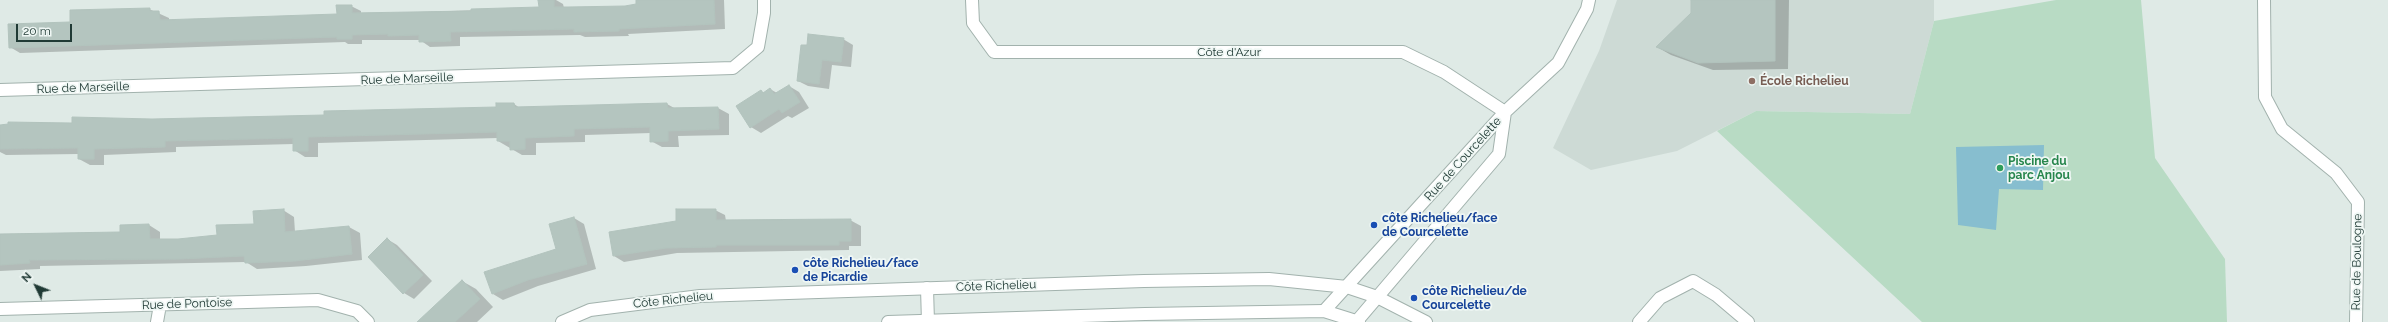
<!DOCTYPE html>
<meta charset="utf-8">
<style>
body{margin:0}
#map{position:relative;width:2388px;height:322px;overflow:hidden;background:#dfeae6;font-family:Raleway,sans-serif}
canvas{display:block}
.north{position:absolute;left:16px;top:266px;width:40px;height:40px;-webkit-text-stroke:3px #eff7f4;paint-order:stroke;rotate:313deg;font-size:11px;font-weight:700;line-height:16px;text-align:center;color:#203a35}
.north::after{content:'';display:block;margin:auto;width:14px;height:18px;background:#203a35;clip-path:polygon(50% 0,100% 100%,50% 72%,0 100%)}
.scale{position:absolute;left:16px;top:24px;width:56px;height:18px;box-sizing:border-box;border:2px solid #203a35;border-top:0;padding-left:5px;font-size:12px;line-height:14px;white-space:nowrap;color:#203a35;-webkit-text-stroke:3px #eff7f4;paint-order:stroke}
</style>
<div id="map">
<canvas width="2388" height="322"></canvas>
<div class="north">N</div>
<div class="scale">20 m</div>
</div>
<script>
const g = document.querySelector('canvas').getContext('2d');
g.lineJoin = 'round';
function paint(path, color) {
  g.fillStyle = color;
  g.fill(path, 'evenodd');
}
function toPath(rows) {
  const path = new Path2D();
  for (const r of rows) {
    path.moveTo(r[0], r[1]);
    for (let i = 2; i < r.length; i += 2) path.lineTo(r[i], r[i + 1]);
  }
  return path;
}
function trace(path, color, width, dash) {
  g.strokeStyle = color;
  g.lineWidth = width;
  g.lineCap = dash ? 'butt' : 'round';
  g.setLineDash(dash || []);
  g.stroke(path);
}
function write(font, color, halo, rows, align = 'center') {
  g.font = font + ' Raleway,sans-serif';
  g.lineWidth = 3.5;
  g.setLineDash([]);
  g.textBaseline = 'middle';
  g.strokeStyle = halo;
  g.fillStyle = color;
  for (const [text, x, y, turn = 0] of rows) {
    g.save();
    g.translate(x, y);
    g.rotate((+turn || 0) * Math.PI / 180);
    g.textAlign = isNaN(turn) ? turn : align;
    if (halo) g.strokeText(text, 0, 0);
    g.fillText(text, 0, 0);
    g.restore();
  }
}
paint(toPath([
 [1617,0,1934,0,1934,21,1910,114,1756,111,1677,151,1591,170,1553,148,1599,51]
]), '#cddad5');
paint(toPath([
 [2056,0,2141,0,2155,158,2225,259,2227,322,1922,322,1717,131,1756,111,1910,114,1934,21]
]), '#b8dbc4');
paint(toPath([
 [2044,145,2043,190,1999,189,1996,230,1958,225,1956,147]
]), '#87becf');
paint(toPath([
 [539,0,556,0,563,4,564,8,625,7,637,5,637,0,724,0,725,29,628,34,629,36,585,37,580,35,460,37,460,46,430,47,420,40,362,40,362,44,348,44,345,42,20,53,10,47,71,23,149,9,169,18,169,21,338,15,351,6,361,11,361,14,540,8],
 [1692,0,1789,0,1788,69,1713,70,1671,55,1657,47,1692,14],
 [843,39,853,45,851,67,832,65,829,89,808,86,798,81],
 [789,86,799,92,809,108,792,118,788,116,761,133,751,127,761,91,764,93,770,89,777,93],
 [514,104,520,108,667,104,676,109,718,108,729,114,729,135,678,136,679,147,662,147,651,141,651,133,585,135,585,142,536,143,536,155,522,155,498,141,498,138,318,143,318,157,305,157,294,150,294,144,176,147,176,152,104,155,104,165,90,165,79,159,79,154,6,155,0,152,0,126,10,125,9,123,42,122,46,124,325,116,497,108],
 [283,210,294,217,295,232,349,227,360,233,362,260,306,266,257,269,246,262,40,266,40,269,0,271,0,235,121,233,149,225,160,232,160,240,178,240,218,236,255,225],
 [715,210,725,215,726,221,850,220,861,226,861,246,849,246,849,250,677,253,624,262,614,256,677,221],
 [574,218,584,224,596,269,538,286,503,300,493,294,557,250],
 [387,239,397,245,432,281,414,299,404,293,369,257],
 [462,281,476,289,493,307,477,322,422,322]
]), '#0003');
const building = toPath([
 [538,0,554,0,554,7,568,7,625,6,636,4,636,0,714,0,715,24,619,29,619,31,574,32,574,29,450,32,451,41,419,42,419,35,388,36,388,34,352,35,352,39,337,39,337,37,9,48,8,24,70,22,70,10,150,8,150,11,159,11,160,20,337,14,336,5,352,5,352,13,471,11,471,9,539,7,538,0],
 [1691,0,1775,0,1775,61,1698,63,1656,47,1691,13,1691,0],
 [808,34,844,38,841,62,822,60,819,84,797,81,801,45,807,45,808,34],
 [789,85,800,102,782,113,779,109,750,128,736,106,761,90,763,93,770,88,774,94,789,85],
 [496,103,514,103,515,107,667,103,668,108,718,107,719,129,668,131,668,141,650,142,650,127,574,129,574,136,525,138,525,149,510,150,510,141,497,141,497,132,308,137,308,151,293,151,293,138,165,141,165,147,94,149,94,159,78,159,78,148,0,149,0,125,8,124,8,122,72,123,72,117,152,119,324,115,324,111,496,107,496,103],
 [284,209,285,232,349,226,352,254,295,261,245,263,244,256,179,259,29,260,30,263,0,265,0,234,120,232,120,225,149,224,150,239,178,239,217,235,216,225,254,224,253,211,284,209],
 [676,209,716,209,716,220,851,219,851,241,839,241,839,245,716,245,716,247,666,248,613,256,609,232,676,221,676,209],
 [574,217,587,264,528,280,492,294,484,272,556,249,549,224,574,217],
 [387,238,423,275,403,294,368,257,387,238],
 [462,280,480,299,455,322,417,322,462,280]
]);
paint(building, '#b4c5bf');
trace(building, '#b2c3bd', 1);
const minor = toPath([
 [972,0,973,23,994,52,1403,52,1444,72,1505,112],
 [2264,0,2265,97,2282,129,2336,173,2358,202,2356,322],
 [0,90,733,68,758,47,764,13,764,0],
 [927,288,928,322],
 [0,309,318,300,357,311,368,322],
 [1324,311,1505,112,1558,63,1587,9,1589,0],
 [1357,321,1499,154,1505,112],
 [157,322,160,305],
 [1639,322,1660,298,1693,281,1716,295,1748,322]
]);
const tertiary = toPath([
 [562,322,590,310,700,296,1144,281,1269,279,1347,287,1377,297,1426,322],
 [888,322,1145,314,1324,311,1359,322]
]);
trace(minor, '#a2b2ad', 14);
trace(tertiary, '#a2b2ad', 14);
trace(minor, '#fff', 12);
trace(tertiary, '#fff', 12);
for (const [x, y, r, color] of [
 [1752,81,4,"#8d6e63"],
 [2000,168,4,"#2e9e5b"],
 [1374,225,4,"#1a4fb4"],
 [795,270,4,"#1a4fb4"],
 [1414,298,4,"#1a4fb4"]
]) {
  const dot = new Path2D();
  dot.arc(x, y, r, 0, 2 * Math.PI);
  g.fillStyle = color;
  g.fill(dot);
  trace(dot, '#eff7f4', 1.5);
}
write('12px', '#203a35', '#eff7f4', [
 ["Côte d'Azur",1229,52],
 ["Rue de Marseille",407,79,-2],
 ["Rue de Marseille",83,88,-2],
 ["Rue de Courcelette",1463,159,-48],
 ["Rue de Boulogne",2357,262,-89],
 ["Côte Richelieu",996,286,-2],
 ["Côte Richelieu",673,300,-6],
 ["Rue de Pontoise",187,304,-2]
]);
write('bold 12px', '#785e54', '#eff7f4', [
 ["École Richelieu",1760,81]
], 'left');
write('bold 12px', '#27864d', '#eff7f4', [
 ["Piscine du",2008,161],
 ["parc Anjou",2008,175]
], 'left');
write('bold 12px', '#164399', '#eff7f4', [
 ["côte Richelieu/face",1382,218],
 ["de Courcelette",1382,232],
 ["côte Richelieu/face",803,263],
 ["de Picardie",803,277],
 ["côte Richelieu/de",1422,291],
 ["Courcelette",1422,305]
], 'left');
</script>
